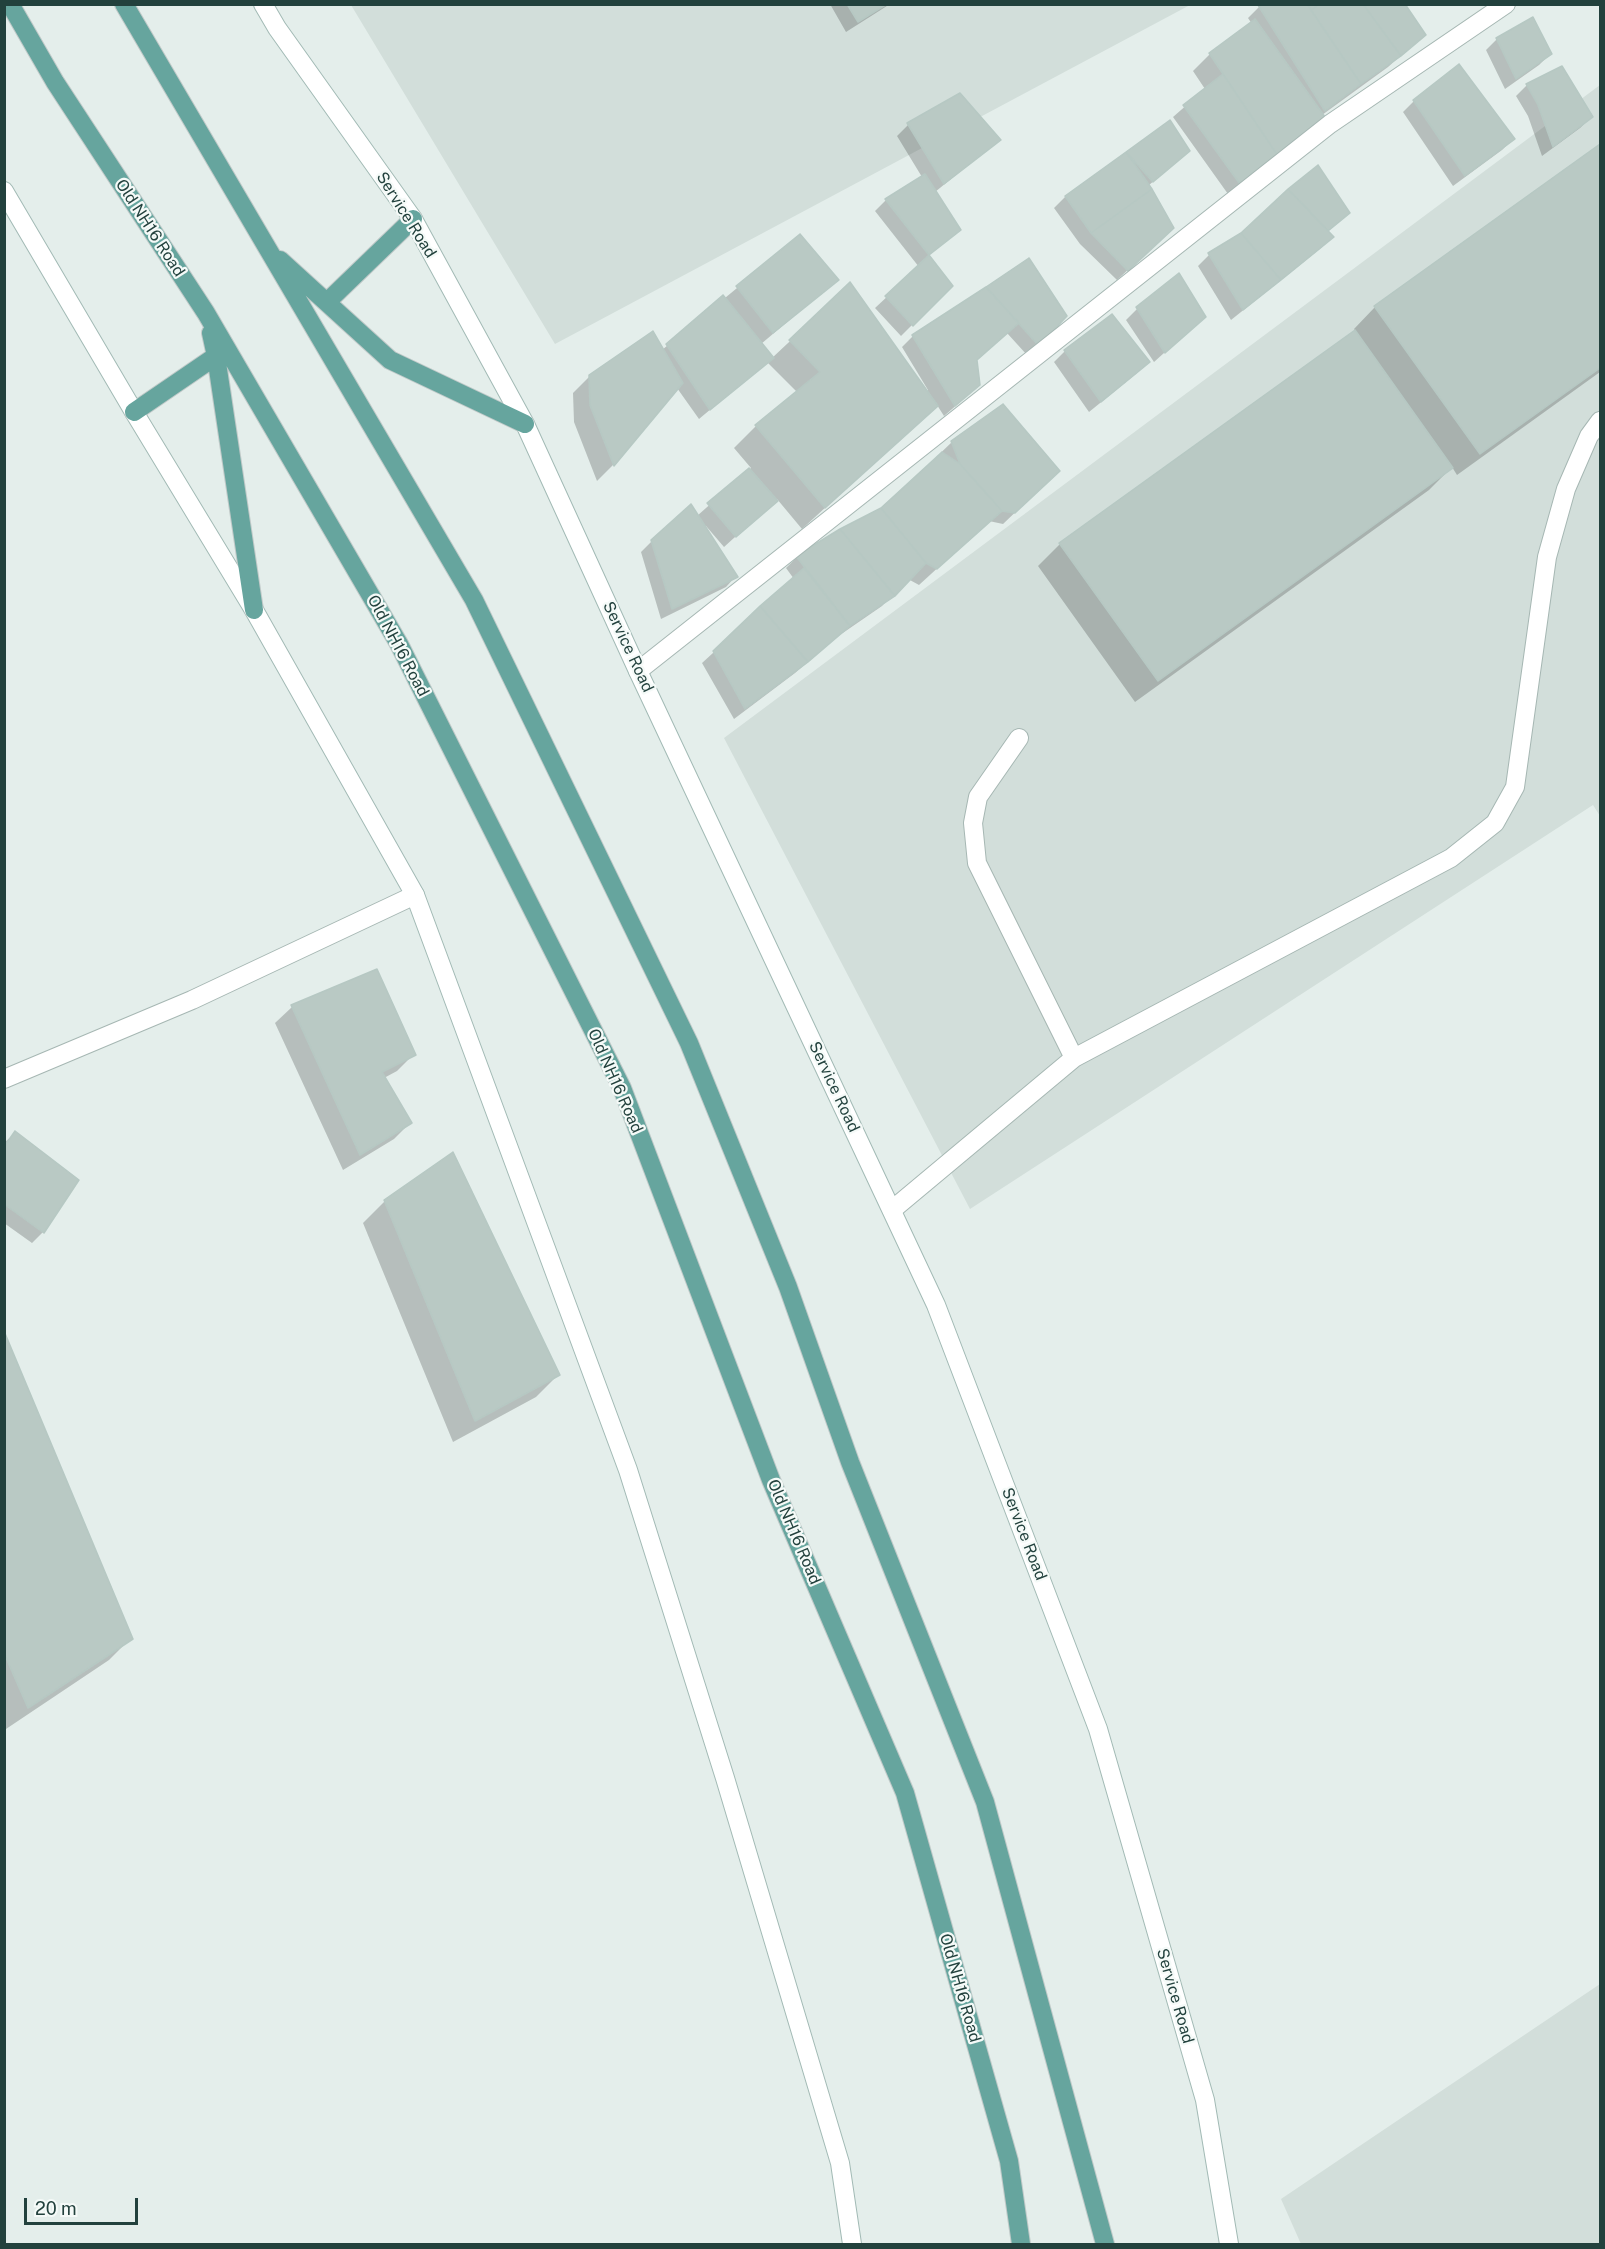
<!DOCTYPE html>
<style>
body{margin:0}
#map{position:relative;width:1605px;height:2249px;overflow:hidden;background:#e4eeeb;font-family:"Public Sans",sans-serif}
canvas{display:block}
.frame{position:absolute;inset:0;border:6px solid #22413d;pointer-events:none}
.scale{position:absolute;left:24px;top:2198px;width:114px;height:27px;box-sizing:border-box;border:3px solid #22413d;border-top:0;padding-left:8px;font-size:18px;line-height:21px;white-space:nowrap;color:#22413d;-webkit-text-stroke:4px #f5faf8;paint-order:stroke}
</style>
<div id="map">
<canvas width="1605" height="2249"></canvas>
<div class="frame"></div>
<div class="scale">20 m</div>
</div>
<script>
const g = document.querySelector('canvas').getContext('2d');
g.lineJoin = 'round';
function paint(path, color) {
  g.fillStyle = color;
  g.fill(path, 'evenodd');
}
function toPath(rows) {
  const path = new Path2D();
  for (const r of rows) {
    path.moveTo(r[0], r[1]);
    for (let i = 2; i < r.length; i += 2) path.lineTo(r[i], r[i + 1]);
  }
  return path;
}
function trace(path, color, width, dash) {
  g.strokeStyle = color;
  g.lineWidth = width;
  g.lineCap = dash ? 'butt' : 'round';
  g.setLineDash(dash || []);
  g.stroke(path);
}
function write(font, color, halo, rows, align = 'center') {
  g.font = font + ' "Public Sans",sans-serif';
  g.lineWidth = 4.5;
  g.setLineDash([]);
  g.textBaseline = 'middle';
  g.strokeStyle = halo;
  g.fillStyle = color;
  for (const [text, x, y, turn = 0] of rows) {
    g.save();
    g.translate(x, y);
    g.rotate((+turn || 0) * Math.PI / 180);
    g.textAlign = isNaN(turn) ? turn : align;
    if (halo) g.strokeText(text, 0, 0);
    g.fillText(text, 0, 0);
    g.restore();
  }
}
paint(toPath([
 [351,5,1190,5,555,344],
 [1600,85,1600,816,1593,805,970,1209,724,738],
 [1600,1984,1600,2244,1301,2244,1281,2199]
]), '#d2deda');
paint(toPath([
 [830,4,890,4,846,32],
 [1262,4,1403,4,1424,35,1388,67,1322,115,1233,201,1173,117,1205,89,1193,71,1210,54,1252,24,1248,18],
 [1497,39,1550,54,1539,65,1505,89,1486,50],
 [1527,85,1591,117,1580,128,1542,156,1528,116,1516,96],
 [1414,101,1513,139,1502,150,1453,186,1403,112],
 [1170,123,1188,151,1148,186,1161,239,1117,280,1080,244,1054,208,1065,197],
 [908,125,999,140,935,192,959,230,928,256,951,286,901,336,875,308,919,267,875,211,886,200,922,177,897,136],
 [1600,145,1600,372,1457,475,1452,467,1429,490,1135,702,1038,566,1060,544,1356,332,1354,329,1375,307],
 [1348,213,1327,232,1332,237,1321,248,1231,320,1198,266,1209,255,1241,234],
 [800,236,837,280,761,344,772,358,850,285,926,392,928,390,902,347,913,336,1065,316,1027,355,1007,333,976,361,979,385,967,396,944,416,937,405,802,529,777,499,724,547,706,526,705,528,736,576,726,587,661,619,641,552,652,541,697,516,751,468,734,448,756,426,797,392,767,362,699,419,677,388,613,465,597,481,574,422,573,393,590,376,662,350],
 [1137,309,1204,317,1154,362,1126,320],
 [1065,351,1137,373,1089,412,1054,362],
 [952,442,1047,482,1003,524,989,521,919,585,908,579,882,606,837,637,795,673,734,719,702,663,794,579,786,568,797,557,882,509],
 [292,1007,414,1054,397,1071,384,1078,410,1123,394,1139,343,1170,275,1023],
 [15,1133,77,1180,43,1232,32,1243,4,1223,4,1143],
 [385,1201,558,1375,536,1397,453,1442,363,1223],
 [4,1335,131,1638,109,1660,6,1729,4,1725]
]), '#0003');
const building = toPath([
 [847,4,887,4,858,22,847,4],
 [1259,4,1307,4,1361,84,1325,111,1258,5,1259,4],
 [1307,4,1320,4,1311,10,1307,4],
 [1320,4,1363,4,1401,56,1361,84,1311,10,1320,4],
 [1363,4,1405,4,1426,35,1401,56,1363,4],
 [1533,17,1552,54,1516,79,1496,38,1533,17],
 [1255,19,1330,124,1282,162,1209,53,1255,19],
 [1459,64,1515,139,1465,176,1413,100,1459,64],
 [1562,66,1593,117,1553,147,1538,105,1526,84,1562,66],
 [1223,74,1282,162,1245,191,1183,105,1223,74],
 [960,93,1001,140,944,184,907,123,960,93],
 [1170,120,1190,151,1153,182,1126,152,1170,120],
 [1600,144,1600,368,1480,454,1374,306,1600,144],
 [1126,152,1152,189,1091,233,1065,196,1126,152],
 [1318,165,1350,213,1328,231,1288,189,1318,165],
 [925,174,961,230,929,255,885,199,925,174],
 [1152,189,1174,228,1128,271,1091,233,1152,189],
 [1288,189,1334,237,1281,280,1241,233,1288,189],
 [1241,233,1281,280,1243,310,1208,253,1241,233],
 [800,234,839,280,773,333,736,286,800,234],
 [929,255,953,286,913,326,885,296,929,255],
 [1029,258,1067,316,1039,346,986,287,1029,258],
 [1179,273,1206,317,1165,353,1136,307,1179,273],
 [850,282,938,406,825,508,755,425,820,372,789,340,850,282],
 [986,287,1019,323,977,360,980,385,955,406,912,335,986,287],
 [723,295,774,358,710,410,666,344,723,295],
 [1112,314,1150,362,1101,402,1064,350,1112,314],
 [1355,330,1453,468,1158,681,1059,543,1355,330],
 [653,331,683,383,614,466,590,405,589,375,653,331],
 [1003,404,1060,471,1015,513,1002,511,960,464,951,441,1003,404],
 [942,452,960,464,1002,511,937,569,926,563,881,508,942,452],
 [749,468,778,501,736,537,707,503,749,468],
 [691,504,738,577,672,609,651,540,691,504],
 [881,508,926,563,895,596,840,529,881,508],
 [840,529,895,596,850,626,796,556,840,529],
 [804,568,850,626,808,662,760,606,804,568],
 [760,606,808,662,745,709,713,651,760,606],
 [377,969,416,1055,382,1072,412,1123,360,1155,291,1005,377,969],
 [15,1131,79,1180,44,1233,4,1204,4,1147,15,1131],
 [453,1152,560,1375,475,1421,384,1200,453,1152],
 [4,1331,133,1639,28,1708,4,1653,4,1331]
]);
paint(building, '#b9c9c4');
trace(building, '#b6c8c3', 1.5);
const lane = toPath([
 [1019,738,978,797,973,823,977,863,1074,1058],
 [892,1210,1074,1058,1451,858,1495,823,1515,787,1547,557,1566,489,1589,436,1600,421]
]);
const street = toPath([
 [638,671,1330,124,1506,4],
 [4,1079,192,1000,415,895]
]);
const secondary = toPath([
 [263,4,277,28,413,219,525,424,638,671,936,1305,1098,1729,1205,2100,1229,2244],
 [4,191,134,412,254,610,415,895,628,1470,725,1778,840,2163,852,2244]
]);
const primary = toPath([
 [10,4,55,82,206,313,399,644,622,1088,771,1480,905,1793,1009,2161,1021,2244],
 [124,4,474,600,689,1043,788,1287,850,1462,985,1802,1105,2244],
 [280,260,390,360,525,424],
 [327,302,413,219],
 [211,333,216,356,254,610],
 [134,412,216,356]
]);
trace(lane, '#a6b7b3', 20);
trace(street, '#a6b7b3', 20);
trace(secondary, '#a2bab5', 20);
trace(primary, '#c1cac9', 20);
trace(lane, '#fff', 18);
trace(street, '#fff', 18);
trace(secondary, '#fff', 18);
trace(primary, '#66a59e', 18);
write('16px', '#22413d', '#f5faf8', [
 ["Service Road",406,215,58],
 ["Old NH16 Road",150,228,57],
 ["Old NH16 Road",398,646,62],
 ["Service Road",628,647,65],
 ["Old NH16 Road",615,1081,66],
 ["Service Road",834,1087,65],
 ["Old NH16 Road",794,1532,67],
 ["Service Road",1024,1534,69],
 ["Old NH16 Road",960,1988,74],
 ["Service Road",1175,1996,74]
]);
</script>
